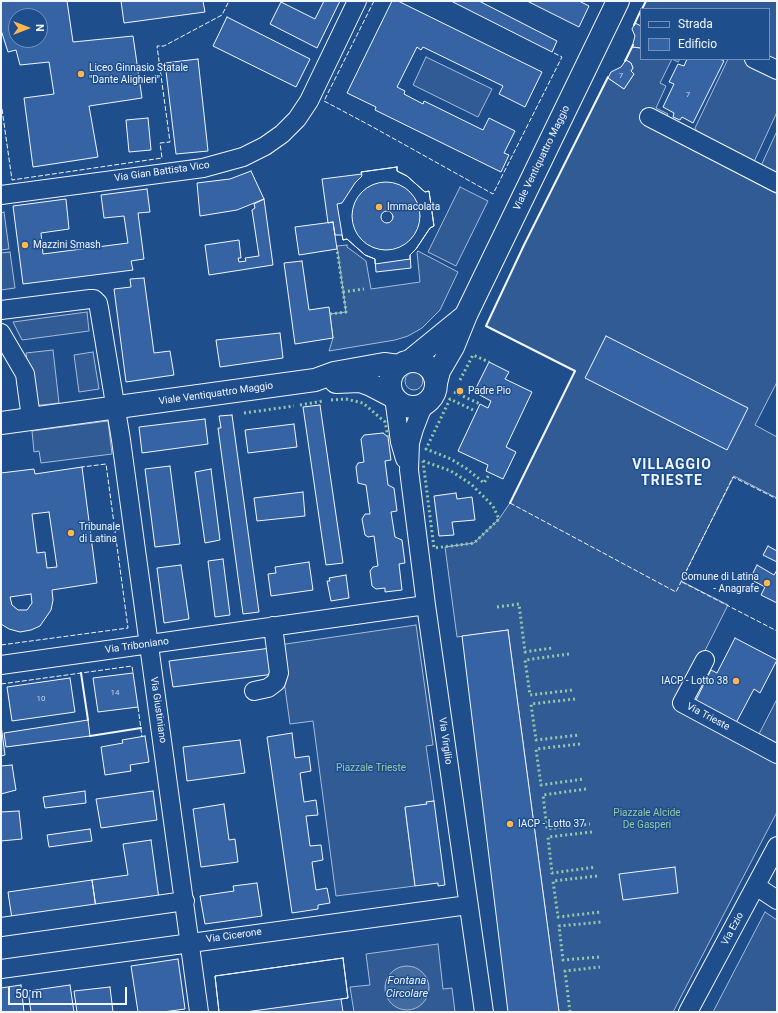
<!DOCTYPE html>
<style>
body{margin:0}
#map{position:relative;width:778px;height:1013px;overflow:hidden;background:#1f4e8c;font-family:Roboto,sans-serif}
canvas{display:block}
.frame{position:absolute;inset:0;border:2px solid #f2f6ff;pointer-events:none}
.legend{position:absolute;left:640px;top:8px;width:130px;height:52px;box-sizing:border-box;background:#1f4e8c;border:1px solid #7391ba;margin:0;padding:5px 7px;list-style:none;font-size:12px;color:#f2f6ff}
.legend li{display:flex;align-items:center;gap:8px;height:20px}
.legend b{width:20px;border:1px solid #7391ba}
.north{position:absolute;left:8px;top:8px;width:40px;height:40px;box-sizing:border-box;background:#1f4e8c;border:1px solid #7391ba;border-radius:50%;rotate:90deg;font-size:11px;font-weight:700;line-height:16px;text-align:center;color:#f2f6ff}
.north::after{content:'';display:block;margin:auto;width:14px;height:18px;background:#ffb74d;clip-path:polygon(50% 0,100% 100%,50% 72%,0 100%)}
.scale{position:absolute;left:8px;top:987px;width:119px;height:18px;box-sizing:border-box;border:2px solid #f2f6ff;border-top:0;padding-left:5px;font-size:12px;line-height:14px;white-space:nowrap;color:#f2f6ff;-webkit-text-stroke:3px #1f4e8c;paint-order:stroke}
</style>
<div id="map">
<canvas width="778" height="1013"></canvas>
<div class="frame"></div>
<ul class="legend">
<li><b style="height:5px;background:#1f4e8c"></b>Strada</li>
<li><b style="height:11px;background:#3563a3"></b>Edificio</li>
</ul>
<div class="north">N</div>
<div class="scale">50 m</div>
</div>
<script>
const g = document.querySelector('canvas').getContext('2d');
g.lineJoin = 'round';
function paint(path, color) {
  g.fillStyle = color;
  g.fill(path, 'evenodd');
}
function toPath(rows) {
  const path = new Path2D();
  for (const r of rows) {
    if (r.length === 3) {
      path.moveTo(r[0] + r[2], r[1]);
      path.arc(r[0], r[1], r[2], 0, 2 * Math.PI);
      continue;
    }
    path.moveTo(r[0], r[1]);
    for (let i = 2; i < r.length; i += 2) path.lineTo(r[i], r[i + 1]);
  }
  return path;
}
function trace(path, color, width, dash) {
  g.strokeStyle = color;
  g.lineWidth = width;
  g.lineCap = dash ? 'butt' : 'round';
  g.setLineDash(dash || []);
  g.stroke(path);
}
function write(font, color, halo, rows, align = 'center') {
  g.font = font + ' Roboto,sans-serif';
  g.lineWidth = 3;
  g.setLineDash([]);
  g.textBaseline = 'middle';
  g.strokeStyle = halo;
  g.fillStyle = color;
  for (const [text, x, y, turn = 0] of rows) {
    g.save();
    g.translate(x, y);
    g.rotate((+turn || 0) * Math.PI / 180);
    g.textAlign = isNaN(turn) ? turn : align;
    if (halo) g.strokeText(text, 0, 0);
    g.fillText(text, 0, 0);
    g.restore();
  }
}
const built = toPath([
 [646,1,777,1,777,112,753,164,702,139,695,128,728,59,769,59,769,9,642,9,646,1],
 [632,47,641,48,641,59,680,59,678,62,672,59,660,83,666,86,656,108,668,114,660,133,777,194,777,382,755,425,777,437,777,498,734,476,681,581,728,605,677,706,777,759,777,812,673,1012,559,1012,508,630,457,637,445,547,474,543,499,519,510,503,575,371,486,326,524,245,608,78,624,89,634,74,631,71,633,68,631,63,626,60,632,47],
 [426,57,492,89,478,117,413,85,426,57],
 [777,131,777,178,760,168,777,131],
 [460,187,488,201,456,266,428,252,460,187],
 [4,212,9,249,1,250,1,213,4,212],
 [347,245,347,247,366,261,371,289,420,282,417,252,418,251,458,272,440,310,422,328,408,336,395,340,329,351,333,338,330,314,346,312,337,246,347,245],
 [10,252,15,288,1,290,1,253,10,252],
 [87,312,89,331,22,340,13,322,87,312],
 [53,350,59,403,32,406,26,353,53,350],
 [93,352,99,389,79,392,74,355,93,352],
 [414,381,9],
 [108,421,112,454,41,463,39,451,34,452,32,431,108,421],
 [416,625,433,745,426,746,434,801,427,802,427,804,405,808,415,886,336,896,313,721,290,724,279,645,416,625],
 [776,701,777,701,777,743,759,734,776,701],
 [765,912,777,920,777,1010,776,1012,713,1012,765,912],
 [438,944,443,989,452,988,455,1012,354,1012,350,987,370,985,366,954,438,944]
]);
paint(built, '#305b95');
trace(built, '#a8bbd7', 1);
const water = toPath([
 [407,988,22]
]);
paint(water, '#446ba0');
trace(water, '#a8bbd7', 1);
const building = toPath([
 [1,1,67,1,73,42,133,36,142,98,89,106,98,157,33,167,24,98,54,94,49,62,20,65,16,50,8,52,1,30,1,1],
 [16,16,40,16,40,40,16,40,16,16],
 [121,1,203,1,205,12,124,23,121,1],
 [324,1,340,1,317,48,270,24,281,2,315,19,324,1],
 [392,1,398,1,542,72,525,107,499,94,503,86,423,47,421,50,417,47,397,87,405,91,404,94,423,104,424,101,483,130,489,118,515,131,504,153,509,155,501,172,375,110,376,107,347,93,392,1],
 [451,1,479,1,557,41,552,52,451,1],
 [527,1,579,1,589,6,579,27,527,1],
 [227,17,310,59,296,87,213,46,227,17],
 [635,23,641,26,641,48,632,47,635,36,632,29,635,23],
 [198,59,208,151,176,154,165,63,198,59],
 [687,59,720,59,724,61,693,123,682,117,680,120,673,117,674,113,663,107,674,84,669,82,678,64,684,66,687,59],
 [626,60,631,63,633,68,631,71,634,74,624,89,608,78,611,72,621,67,626,60],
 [148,118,151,150,129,152,126,120,148,118],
 [397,167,397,171,407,176,425,192,429,191,434,226,430,228,416,249,410,255,411,268,376,272,375,259,365,255,347,239,343,240,342,235,335,235,333,222,328,223,322,179,362,174,361,172,397,167],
 [397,167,397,171,407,176,425,192,429,191,434,226,430,228,416,249,410,255,410,259,375,264,375,259,365,255,347,239,343,240,337,204,342,203,355,183,362,176,361,172,397,167],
 [251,171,264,199,237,210,200,216,197,183,230,179,251,171],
 [386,216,34],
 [147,189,150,212,138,213,144,259,131,261,133,270,23,284,13,206,66,199,69,229,41,233,43,254,128,243,124,216,104,218,101,195,147,189],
 [264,199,273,265,209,275,205,245,239,240,241,258,238,258,239,262,246,261,245,258,259,256,252,210,255,208,254,204,264,199],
 [387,217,6],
 [333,222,337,249,299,255,295,227,333,222],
 [302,261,309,310,329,307,333,338,295,344,284,263,302,261],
 [144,278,154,353,170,351,174,375,126,382,114,289,131,287,130,279,144,278],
 [280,333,283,358,220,367,216,340,280,333],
 [606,336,748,408,727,450,585,378,606,336],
 [489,362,509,372,505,379,532,392,506,447,516,452,503,479,486,471,488,465,458,451,480,404,488,408,491,401,474,392,489,362],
 [320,405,343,563,326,565,303,407,320,405],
 [232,415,259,612,243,614,218,428,221,428,219,416,232,415],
 [205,419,208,444,142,453,139,427,205,419],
 [294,424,297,447,248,453,245,430,294,424],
 [383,433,388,437,391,460,385,461,388,485,394,488,397,511,391,512,395,537,402,540,405,563,399,564,402,590,385,592,385,588,376,589,372,586,370,571,373,567,378,566,374,536,368,537,365,535,362,519,365,514,370,514,366,485,358,483,356,467,358,463,364,462,361,439,364,435,383,433],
 [170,466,180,544,155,547,145,469,170,466],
 [82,467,97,583,52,590,53,600,51,610,40,626,31,630,20,632,9,629,1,624,1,473,34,469,35,474,82,467],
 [49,512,57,567,47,568,45,552,37,553,32,514,49,512],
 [31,594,32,603,27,610,18,610,12,605,10,597,31,594],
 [211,469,220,540,205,543,195,472,211,469],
 [303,492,305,516,257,521,254,498,303,492],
 [456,493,457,499,472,497,475,520,452,522,454,535,439,536,434,496,456,493],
 [768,546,777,551,777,562,763,555,768,546],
 [223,559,230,615,215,617,208,561,223,559],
 [309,562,313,590,271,596,268,574,276,573,275,567,309,562],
 [181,565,189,619,164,623,157,568,181,565],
 [757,565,774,575,777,570,777,603,761,595,765,587,750,579,757,565],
 [346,575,349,598,331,601,327,581,330,581,329,578,346,575],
 [508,630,559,1012,508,1012,462,636,508,630],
 [735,638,777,660,760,693,754,689,736,723,695,702,711,670,717,673,735,638],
 [271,648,274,674,173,687,169,661,271,648],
 [133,673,138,707,98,712,93,678,133,673],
 [70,678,75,712,12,721,7,687,70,678],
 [88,720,90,736,6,747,4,733,88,720],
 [1,725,5,755,1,756,1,725],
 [292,733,295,758,309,756,311,771,300,773,304,802,316,800,318,815,306,816,310,846,321,845,323,860,312,862,316,890,327,888,330,903,318,905,318,909,292,913,267,737,292,733],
 [145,736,149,762,130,765,131,771,105,775,101,747,123,743,122,740,145,736],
 [240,740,245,773,187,781,183,747,240,740],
 [12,765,16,790,1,794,1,766,12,765],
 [85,791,86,803,45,808,43,797,85,791],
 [153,791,157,820,101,828,96,799,153,791],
 [434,801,445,885,438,886,438,883,415,886,405,807,427,804,426,802,434,801],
 [224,804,229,840,235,839,238,862,201,867,193,809,224,804],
 [19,811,22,839,1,841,1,812,19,811],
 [90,829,92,841,49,847,47,835,90,829],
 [151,840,159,899,96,908,92,880,128,875,123,844,151,840],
 [675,867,678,893,623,900,619,874,675,867],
 [92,880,96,908,12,919,8,892,92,880],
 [257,883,262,916,205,924,200,896,234,891,233,886,257,883],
 [343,958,348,998,341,999,343,1012,219,1012,215,976,343,958],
 [343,958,348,998,245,1012,219,1012,215,976,343,958],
 [178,959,185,1009,163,1012,138,1012,131,966,178,959],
 [21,985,24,1012,1,1012,1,988,21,985],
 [70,985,74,1012,31,1012,28,991,70,985],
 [110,987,113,1012,77,1012,74,991,110,987]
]);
paint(building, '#3563a3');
trace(building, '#f2f6ff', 1);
const minor = toPath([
 [754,59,777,70],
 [649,117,777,183],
 [1,195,203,168,243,157,265,146,282,134,297,119,309,101,357,1],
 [1,310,90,299,94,299,98,303,99,308,121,440,199,1012],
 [1,333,25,374,31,418],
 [394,397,400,442,405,459],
 [427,402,421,411,414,429,410,443,409,470,426,605,484,1012],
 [705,660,682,703,777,754],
 [1,665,426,605],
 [254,691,268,688,276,682,279,673,273,626],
 [756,886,777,900],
 [1,927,185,901],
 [1,969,468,905],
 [688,1012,777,846]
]);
const major = toPath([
 [410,361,464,317],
 [413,384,23],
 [336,382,360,381,371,385,394,397],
 [436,383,439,371,453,347,466,315,618,1],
 [1,423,315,380,334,373,384,364,399,366]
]);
trace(minor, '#f2f6ff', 20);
trace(major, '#f2f6ff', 24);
trace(minor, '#1f4e8c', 18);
trace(major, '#1f4e8c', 22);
trace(toPath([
 [343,292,364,289],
 [330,314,346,312,337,249],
 [460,380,473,355,489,362],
 [454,392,480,404],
 [331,400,346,399,363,403,385,422,388,437],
 [300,405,323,401],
 [473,410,450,399,426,449,451,459,467,469,484,483,490,473],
 [244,413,294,406],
 [423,461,451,471,471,484,493,506,499,519,474,543,434,548,423,461],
 [497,607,519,604,525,652,552,648],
 [569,654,525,660,530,695,573,690],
 [575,699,531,704,536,740,579,735],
 [580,744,536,749,541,785,584,779],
 [586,789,543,795,547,829,590,824],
 [592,832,548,837,552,873,596,867],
 [597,876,553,881,558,917,601,912],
 [599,957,563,960,559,926,601,922],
 [570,1012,565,971,600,967]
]), '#97c8a6', 3, [2, 3]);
trace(toPath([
 [374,1,324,101,371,126,493,194,562,57,552,52],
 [626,60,632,47],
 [1,102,12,180,162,158,160,143,170,142,157,46,164,46,222,15,229,1],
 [510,503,676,592,733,477,777,499],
 [682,582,777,631],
 [1,645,128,628,106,464,82,467],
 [1,684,132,666,133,673],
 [138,707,142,737]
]), '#f2f6ff', 1, [5, 2]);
trace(toPath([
 [642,9,646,1],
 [634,25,641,10],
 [625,61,633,45],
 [510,503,575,371,486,326,524,245,608,77],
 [81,673,88,720],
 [90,736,141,728]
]), '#f2f6ff', 2);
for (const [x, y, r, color] of [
 [81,74,4,"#ffb74d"],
 [379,207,4,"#ffb74d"],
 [25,245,4,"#ffb74d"],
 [460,391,4,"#ffb74d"],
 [71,533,4,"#ffb74d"],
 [767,583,4,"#ffb74d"],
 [736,681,4,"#ffb74d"],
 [510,824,4,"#ffb74d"]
]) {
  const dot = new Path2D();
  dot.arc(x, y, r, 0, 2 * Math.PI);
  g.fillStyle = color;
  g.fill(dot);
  trace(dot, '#1f4e8c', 1.5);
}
write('8px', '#c3d1e8', null, [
 ["7",621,76],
 ["7",688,95],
 ["14",115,693],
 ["10",41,699]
]);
write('10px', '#f2f6ff', '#1f4e8c', [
 ["Liceo Ginnasio Statale",89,68],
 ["\"Dante Alighieri\"",89,80],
 ["Immacolata",387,207],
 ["Mazzini Smash",33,245],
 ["Padre Pio",468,391],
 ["Tribunale",79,527],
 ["di Latina",79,539],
 ["Comune di Latina",759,577,"right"],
 ["- Anagrafe",759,589,"right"],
 ["IACP - Lotto 38",728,681,"right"],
 ["IACP - Lotto 37",518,824]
], 'left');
write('10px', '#f2f6ff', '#1f4e8c', [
 ["Viale Ventiquattro Maggio",542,158,-64],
 ["Via Gian Battista Vico",162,172,-8],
 ["Viale Ventiquattro Maggio",216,394,-8],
 ["Via Triboniano",137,646,-8],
 ["Via Giustiniano",158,710,82],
 ["Via Trieste",708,717,28],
 ["Via Virgilio",445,741,82],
 ["Via Ezio",733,929,-62],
 ["Via Cicerone",234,936,-8]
]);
write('10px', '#97c8a6', '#1f4e8c', [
 ["Piazzale Trieste",371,768],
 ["Piazzale Alcide",647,813],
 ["De Gasperi",647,825]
]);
write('italic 11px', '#f2f6ff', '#1f4e8c', [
 ["Fontana",407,981],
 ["Circolare",407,994]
]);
g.letterSpacing = '1px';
write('bold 14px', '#f2f6ff', '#1f4e8c', [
 ["VILLAGGIO",672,465],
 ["TRIESTE",672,481]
]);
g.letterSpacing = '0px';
</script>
